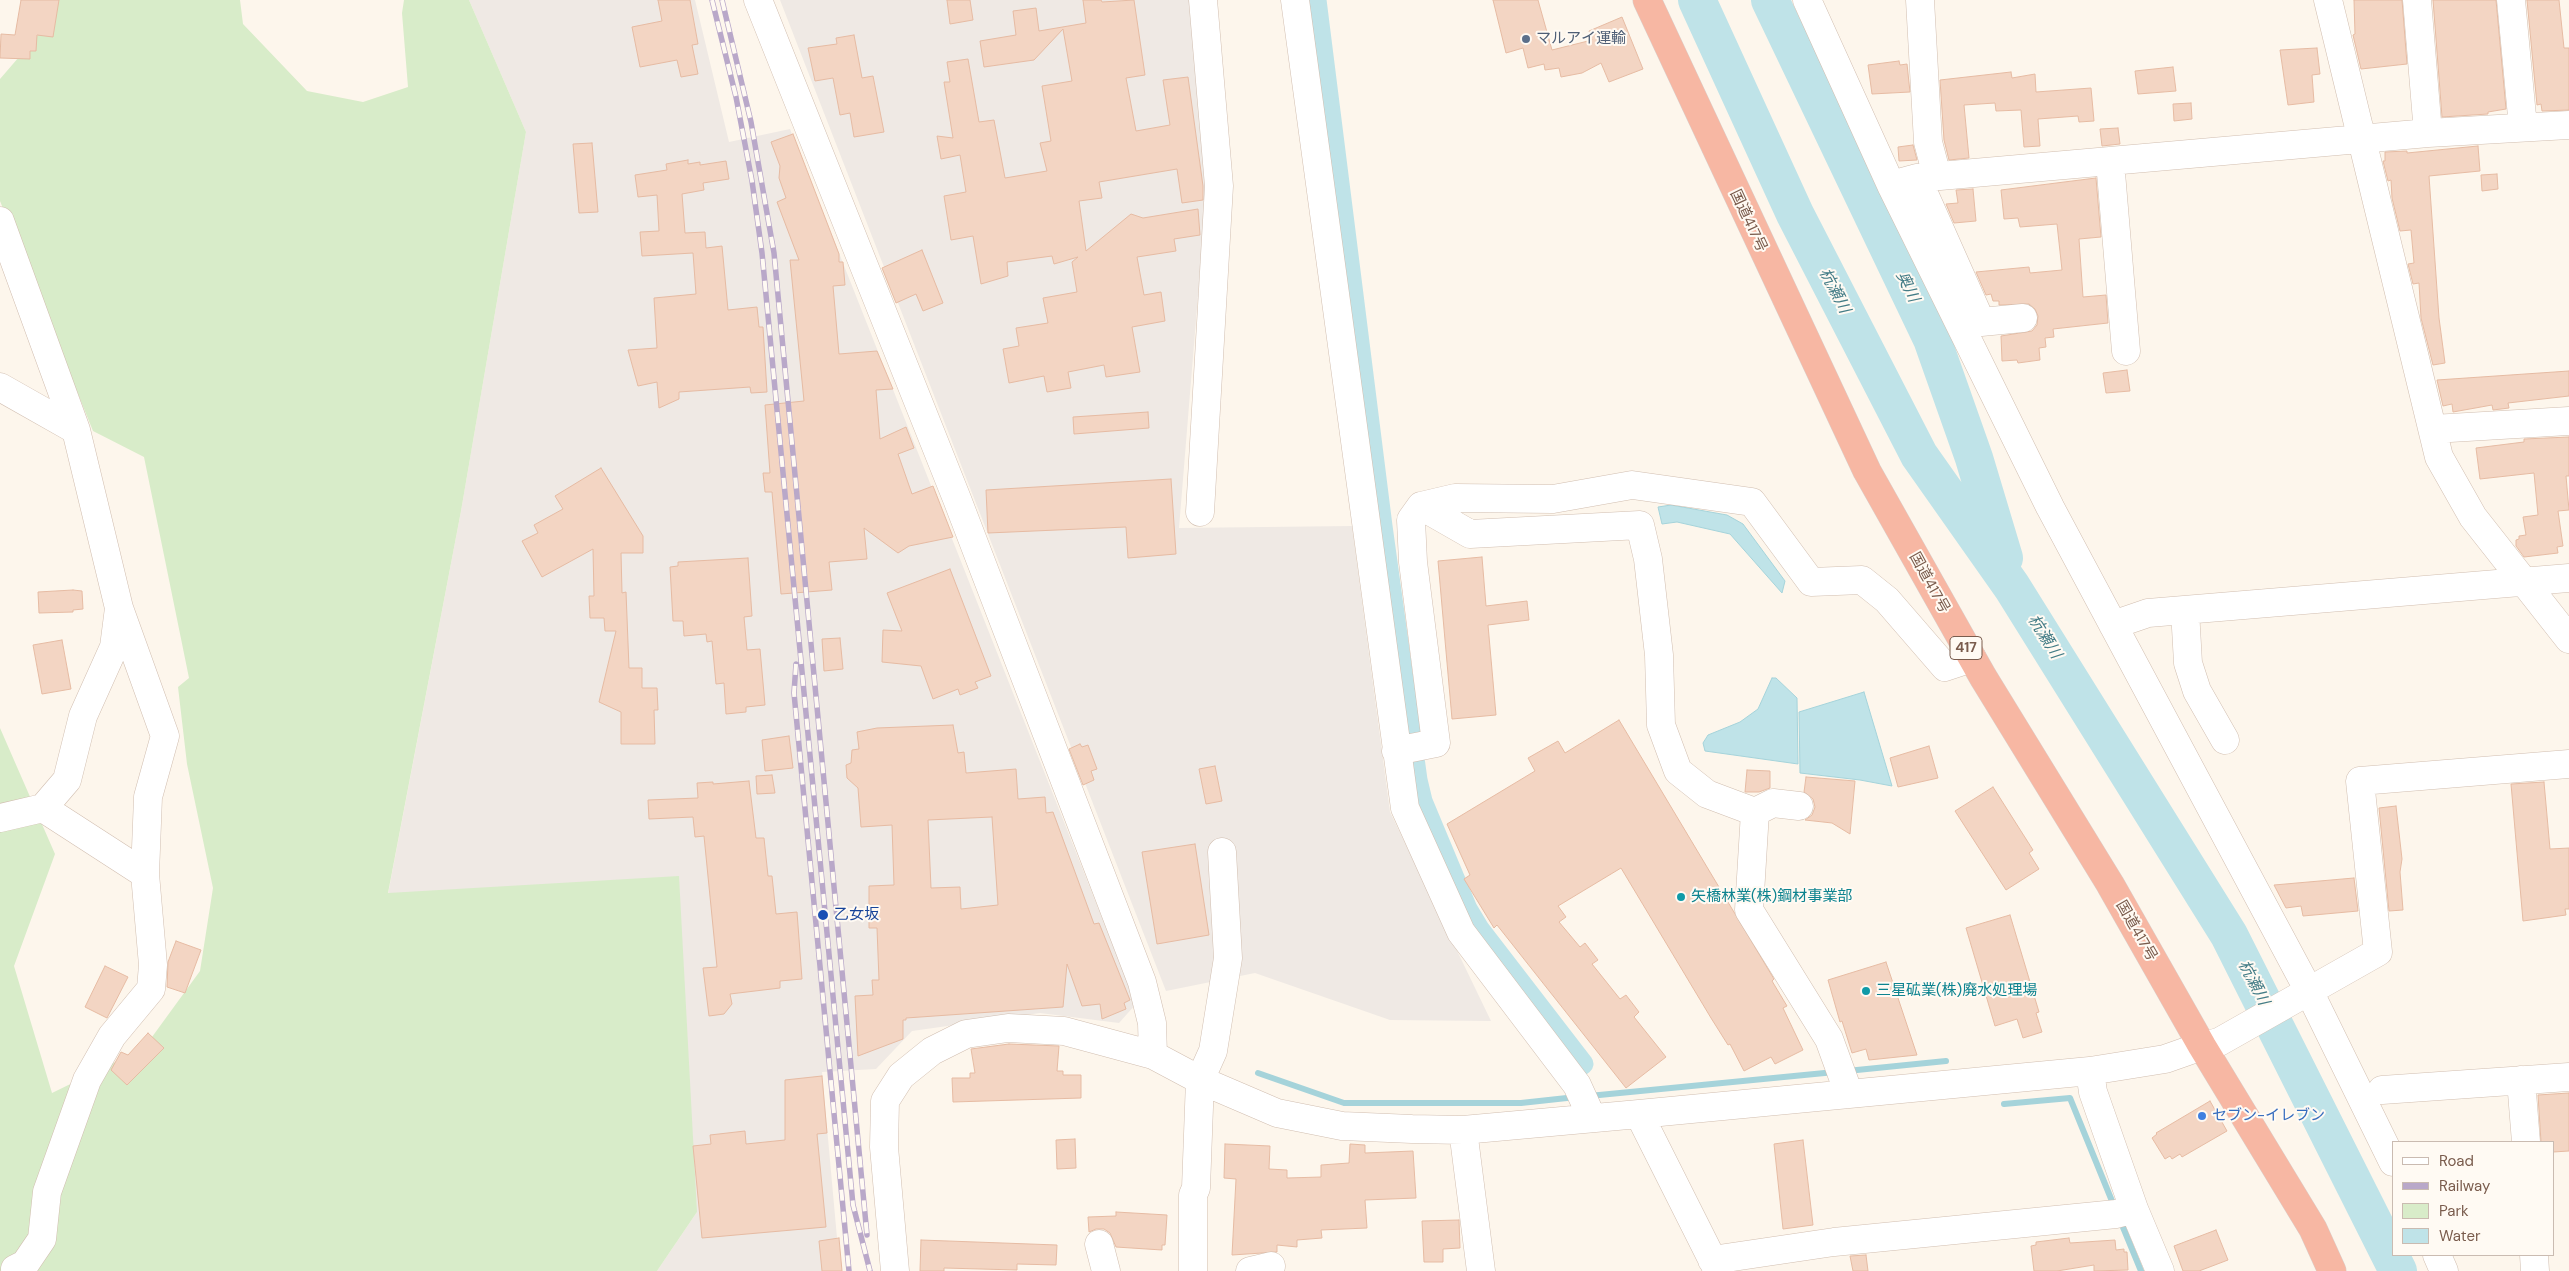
<!DOCTYPE html>
<meta charset="utf-8">
<style>
body{margin:0}
#map{position:relative;width:2569px;height:1271px;overflow:hidden;background:#fdf6ec;font-family:"DM Sans",sans-serif}
canvas{display:block}
.legend{position:absolute;left:2392px;top:1141px;width:162px;height:115px;box-sizing:border-box;background:#fffaf3;border:1px solid #cabbb1;margin:0;padding:6px 9px;list-style:none;font-size:15px;color:#7a5c4d}
.legend li{display:flex;align-items:center;gap:10px;height:25px}
.legend b{width:25px;border:1px solid #cabbb1}
</style>
<div id="map">
<canvas width="2569" height="1271"></canvas>
<ul class="legend">
<li><b style="height:6px;background:#fff"></b>Road</li>
<li><b style="height:6px;background:#b9a8c9"></b>Railway</li>
<li><b style="height:14px;background:#d8ecc9"></b>Park</li>
<li><b style="height:14px;background:#bfe3e8"></b>Water</li>
</ul>
</div>
<script>
const g = document.querySelector('canvas').getContext('2d');
g.lineJoin = 'round';
function paint(path, color) {
  g.fillStyle = color;
  g.fill(path, 'evenodd');
}
function toPath(rows) {
  const path = new Path2D();
  for (const r of rows) {
    path.moveTo(r[0], r[1]);
    for (let i = 2; i < r.length; i += 2) path.lineTo(r[i], r[i + 1]);
  }
  return path;
}
function trace(path, color, width, dash) {
  g.strokeStyle = color;
  g.lineWidth = width;
  g.lineCap = dash ? 'butt' : 'round';
  g.setLineDash(dash || []);
  g.stroke(path);
}
function write(font, color, halo, rows, align = 'center') {
  g.font = font + ' "DM Sans","Noto Sans JP",sans-serif';
  g.lineWidth = 4;
  g.setLineDash([]);
  g.textBaseline = 'middle';
  g.strokeStyle = halo;
  g.fillStyle = color;
  for (const [text, x, y, turn = 0] of rows) {
    g.save();
    g.translate(x, y);
    g.rotate((+turn || 0) * Math.PI / 180);
    g.textAlign = isNaN(turn) ? turn : align;
    if (halo) g.strokeText(text, 0, 0);
    g.fillText(text, 0, 0);
    g.restore();
  }
}
paint(toPath([
 [469,0,695,0,729,142,790,129,1136,1004,1119,1023,1040,1013,912,1031,876,1069,822,1072,840,1271,657,1271,697,1212,388,894,461,511,526,132],
 [780,0,1192,0,1207,185,1179,528,1352,526,1390,812,1491,1021,1390,1020,1255,973,1166,991]
]), '#efe9e4');
paint(toPath([
 [55,0,240,0,243,24,307,91,363,102,408,87,402,13,404,0,469,0,526,132,461,511,388,893,679,876,697,1212,657,1271,0,1271,0,728,55,854,14,966,52,1093,144,1048,200,971,213,888,187,764,178,687,189,678,144,457,93,431,0,201,0,79,44,28]
]), '#d8ecc9');
const water = toPath([
 [1671,505,1727,515,1743,524,1785,581,1782,593,1730,534,1677,522,1662,524,1658,507,1671,505],
 [1772,678,1776,678,1797,698,1798,764,1705,751,1703,743,1708,735,1740,722,1758,709,1772,678],
 [1864,692,1892,786,1860,780,1800,773,1799,712,1864,692]
]);
paint(water, '#bfe3e8');
trace(water, '#a5d3da', 1);
trace(toPath([
 [1847,1071,1946,1061],
 [1258,1073,1344,1103,1521,1103,1576,1097],
 [1589,1096,1835,1072],
 [2004,1104,2070,1098,2114,1206],
 [2120,1220,2141,1271]
]), '#a5d3da', 6);
trace(toPath([
 [1316,0,1382,526,1417,780,1422,801,1467,909,1479,929,1583,1064,1575,1068]
]), '#bfe3e8', 21);
trace(toPath([
 [1697,0,1795,214,1919,455,2012,587,2229,935,2398,1271],
 [1770,0,1932,339,1974,458,2004,558]
]), '#bfe3e8', 38);
const building = toPath([
 [21,0,59,0,53,37,37,35,36,51,30,51,30,59,0,58,1,34,15,35,21,0],
 [658,0,690,0,698,44,692,45,698,74,681,77,677,60,640,67,632,27,662,21,658,0],
 [947,0,970,0,973,20,950,24,947,0],
 [1083,0,1101,0,1102,2,1134,0,1145,75,1126,78,1136,131,1170,125,1163,80,1188,77,1203,186,1203,200,1182,203,1177,169,1099,182,1102,198,1079,201,1086,251,1131,214,1143,218,1198,209,1200,235,1174,239,1176,251,1137,257,1144,295,1161,292,1165,321,1132,327,1140,372,1106,377,1104,365,1068,372,1071,388,1047,392,1044,376,1009,383,1003,349,1019,346,1016,328,1048,323,1043,298,1077,292,1072,262,1078,257,1054,264,1052,256,1007,262,1008,276,981,284,973,236,951,240,944,196,966,192,960,155,941,159,937,136,953,138,944,82,950,82,947,62,968,59,979,122,994,120,1005,178,1047,171,1040,143,1051,141,1042,86,1072,81,1063,29,1034,60,984,67,980,41,1016,35,1013,11,1036,8,1039,31,1086,23,1083,0],
 [1493,0,1538,0,1552,50,1592,40,1589,31,1622,17,1643,69,1609,82,1601,63,1582,73,1561,77,1559,68,1545,70,1544,64,1528,68,1523,48,1506,53,1493,0],
 [2354,0,2402,0,2407,64,2361,69,2353,35,2355,34,2354,0],
 [2433,0,2496,0,2506,109,2488,112,2488,114,2442,117,2433,0],
 [2527,0,2559,0,2564,48,2569,48,2569,110,2542,111,2541,104,2537,105,2527,0],
 [854,35,862,78,873,76,884,132,854,137,850,113,840,115,833,78,815,81,808,48,837,44,836,38,854,35],
 [2317,48,2320,74,2312,75,2314,102,2288,105,2280,50,2317,48],
 [1899,61,1900,65,1907,64,1910,92,1872,94,1868,65,1899,61],
 [2173,67,2176,91,2138,94,2135,71,2173,67],
 [2011,72,2012,78,2035,74,2036,92,2091,88,2094,121,2079,122,2078,116,2038,119,2040,146,2024,147,2021,110,1996,111,1995,103,1964,105,1969,158,1949,160,1944,140,1940,80,2011,72],
 [2191,103,2192,119,2174,121,2173,104,2191,103],
 [2118,128,2120,144,2102,146,2100,129,2118,128],
 [793,134,839,254,839,262,843,262,845,285,833,286,839,354,877,351,893,389,876,390,880,439,906,427,914,448,898,454,912,494,933,486,953,537,909,546,898,553,864,528,867,559,829,562,832,590,781,594,772,492,765,492,763,473,770,473,765,405,804,401,790,260,799,260,777,202,786,198,779,178,780,166,771,142,793,134],
 [592,143,598,212,579,213,573,144,592,143],
 [1913,145,1917,160,1899,161,1898,147,1913,145],
 [2478,146,2480,171,2429,176,2439,318,2445,363,2433,365,2421,318,2419,283,2413,284,2408,264,2414,263,2411,230,2400,231,2392,198,2391,180,2388,181,2383,161,2385,161,2385,152,2407,151,2407,153,2478,146],
 [688,160,688,164,700,162,700,165,726,161,729,179,703,183,704,190,682,194,685,233,705,232,706,248,722,246,728,310,757,307,759,327,763,327,767,392,751,393,750,387,679,392,679,399,659,408,657,382,638,386,628,350,657,348,654,298,696,294,693,253,642,256,640,232,659,231,657,195,638,197,635,175,667,170,666,164,688,160],
 [2497,174,2498,189,2482,191,2481,175,2497,174],
 [2096,178,2101,237,2079,239,2083,297,2106,295,2108,323,2053,329,2054,337,2045,338,2046,347,2039,348,2040,360,2018,363,2017,360,2002,361,2001,336,2032,331,2037,325,2038,316,2035,309,2029,304,1999,305,1999,301,1993,301,1991,294,1986,295,1976,272,2029,267,2030,273,2062,270,2057,224,2020,227,2018,218,2004,219,2001,190,2096,178],
 [1973,189,1976,221,1954,223,1946,204,1958,203,1956,190,1973,189],
 [922,250,943,303,923,311,916,294,896,303,882,268,922,250],
 [2127,370,2130,391,2106,393,2103,373,2127,370],
 [2569,371,2569,396,2508,403,2509,408,2493,410,2492,405,2453,412,2452,404,2443,406,2437,380,2569,371],
 [1148,412,1149,428,1074,434,1073,417,1148,412],
 [2569,437,2569,476,2566,476,2569,510,2558,511,2563,546,2557,547,2558,553,2524,557,2516,546,2516,540,2519,539,2519,536,2526,535,2523,517,2538,515,2534,473,2480,479,2476,448,2524,442,2524,439,2569,437],
 [601,468,643,536,643,553,621,553,622,593,626,592,629,668,642,668,642,688,657,688,658,710,654,710,655,744,621,744,621,712,599,702,616,631,605,631,604,618,590,618,589,596,594,596,593,549,542,577,522,541,538,533,534,525,563,509,555,496,601,468],
 [1171,479,1176,554,1128,558,1126,527,988,533,986,490,1171,479],
 [1482,557,1486,606,1527,601,1529,620,1488,625,1496,715,1452,719,1438,561,1482,557],
 [748,558,752,616,744,617,747,650,760,649,765,705,746,707,746,712,726,714,724,683,716,684,712,641,707,642,706,634,684,636,683,621,673,621,670,567,678,566,678,562,748,558],
 [950,569,991,676,975,682,978,688,960,695,958,689,933,699,921,666,882,662,883,630,902,631,887,593,950,569],
 [73,590,82,591,83,609,73,610,73,612,39,613,38,592,73,590],
 [840,638,843,669,824,671,822,639,840,638],
 [62,640,71,689,42,694,33,645,62,640],
 [1619,720,1774,979,1772,981,1787,1006,1783,1008,1803,1050,1775,1064,1771,1057,1744,1071,1730,1044,1728,1045,1711,1018,1621,868,1558,906,1566,917,1559,922,1580,947,1585,943,1598,960,1592,964,1620,999,1626,995,1639,1012,1634,1017,1666,1057,1626,1088,1497,925,1494,928,1464,879,1470,875,1447,824,1535,771,1528,758,1558,741,1565,753,1619,720],
 [953,725,958,753,964,752,966,773,1016,769,1018,799,1045,797,1046,813,1053,812,1094,924,1099,923,1130,1000,1124,1003,1126,1009,1102,1019,1100,1004,1082,1006,1067,964,1063,1007,906,1018,906,1020,903,1020,903,1039,858,1056,855,996,873,995,872,980,879,980,877,928,869,928,869,886,894,885,892,825,861,827,858,788,847,778,846,765,851,763,852,750,859,749,857,732,877,728,953,725],
 [992,817,998,905,961,909,960,887,931,888,928,820,992,817],
 [789,736,793,768,765,771,762,740,789,736],
 [1080,744,1082,747,1088,745,1097,769,1091,771,1094,780,1083,785,1069,749,1080,744],
 [1929,746,1938,778,1898,787,1890,758,1929,746],
 [1215,766,1222,801,1206,804,1199,769,1215,766],
 [1747,770,1770,771,1770,788,1759,792,1745,792,1747,770],
 [772,775,775,793,757,794,756,776,772,775],
 [1806,777,1855,781,1850,834,1832,823,1805,820,1812,815,1815,807,1813,799,1804,792,1806,777],
 [749,781,756,838,764,838,768,876,772,876,776,914,797,912,802,979,780,981,780,988,730,994,732,1004,724,1014,709,1016,703,968,717,967,704,836,695,837,693,817,649,819,648,800,698,798,697,783,713,782,713,784,749,781],
 [2544,782,2550,849,2569,848,2569,909,2565,909,2566,915,2523,921,2511,784,2544,782],
 [1993,787,2033,850,2029,853,2039,869,2006,890,1955,811,1993,787],
 [2396,806,2402,859,2400,872,2403,910,2389,911,2379,808,2396,806],
 [1195,844,1209,935,1157,944,1142,852,1195,844],
 [2354,878,2358,911,2303,916,2301,906,2286,908,2274,885,2354,878],
 [2010,915,2039,1012,2036,1013,2042,1032,2023,1038,2017,1019,1995,1026,1966,928,2010,915],
 [176,941,201,950,185,993,167,987,168,962,176,941],
 [1886,962,1917,1055,1869,1060,1866,1049,1852,1053,1842,1021,1840,1022,1828,980,1886,962],
 [105,966,128,977,107,1018,85,1007,105,966],
 [148,1033,164,1048,127,1085,111,1070,121,1052,128,1055,148,1033],
 [1009,1044,1059,1046,1057,1071,1063,1071,1063,1075,1081,1075,1081,1098,953,1102,952,1078,970,1078,970,1073,975,1073,971,1049,1009,1044],
 [822,1076,827,1133,817,1134,826,1227,702,1238,693,1146,711,1144,710,1135,745,1131,746,1144,785,1140,785,1080,822,1076],
 [2569,1093,2569,1151,2553,1152,2553,1142,2541,1142,2538,1095,2569,1093],
 [2210,1101,2227,1131,2182,1157,2180,1154,2172,1159,2170,1156,2165,1159,2152,1138,2157,1134,2156,1133,2210,1101],
 [1075,1139,1076,1168,1057,1169,1056,1140,1075,1139],
 [1803,1140,1813,1225,1783,1229,1774,1144,1803,1140],
 [1225,1144,1270,1146,1269,1169,1287,1170,1287,1178,1321,1177,1321,1165,1349,1163,1350,1144,1365,1145,1365,1153,1413,1151,1416,1198,1365,1200,1367,1228,1321,1230,1322,1238,1297,1240,1297,1247,1277,1245,1277,1252,1232,1255,1236,1179,1224,1178,1225,1144],
 [1116,1212,1167,1215,1165,1245,1162,1245,1162,1250,1116,1247,1110,1233,1104,1229,1096,1229,1089,1232,1088,1217,1116,1216,1116,1212],
 [1459,1220,1460,1248,1443,1249,1443,1262,1424,1262,1422,1221,1459,1220],
 [2216,1230,2228,1260,2199,1271,2183,1271,2174,1246,2216,1230],
 [839,1238,842,1271,822,1271,819,1241,839,1238],
 [2069,1238,2070,1243,2115,1240,2116,1250,2124,1249,2124,1252,2127,1252,2128,1270,2094,1271,2094,1265,2057,1271,2034,1271,2031,1246,2036,1245,2036,1242,2069,1238],
 [921,1240,1057,1245,1056,1265,1017,1264,1017,1270,944,1268,944,1271,920,1271,921,1240],
 [1866,1255,1868,1271,1853,1271,1850,1256,1866,1255]
]);
paint(building, '#f3d5c3');
trace(building, '#e6bba3', 1);
const minor = toPath([
 [758,0,957,499,1142,982,1152,1023,1153,1055],
 [1295,0,1405,808,1461,932,1577,1085,1592,1118],
 [1807,0,1891,185,2050,507,2310,993,2393,1162],
 [1920,0,1928,142,1937,176],
 [2328,0,2439,457,2473,517,2569,639],
 [2417,0,2428,133],
 [2511,0,2523,127],
 [2110,161,2126,351],
 [1917,178,1981,322,2023,318],
 [1891,185,1917,178,2428,133,2569,125],
 [0,221,76,430],
 [0,387,76,430,119,608],
 [2433,429,2569,421],
 [1421,506,1455,498,1553,499,1632,485,1752,502,1811,582,1862,580,1887,600,1945,667,1972,658],
 [1200,512,1219,186,1203,0],
 [2185,610,2188,663,2197,691,2225,740],
 [2113,625,2148,613,2569,578],
 [1396,751,1436,743,1413,562,1411,520,1421,506,1470,534,1640,525,1648,559,1659,655,1661,725,1678,771,1707,794,1755,812],
 [1799,806,1773,803,1755,812,1749,910,1829,1039,1849,1094],
 [43,808,67,780,83,716,114,647,119,608,165,736,148,797,145,874],
 [0,818,43,808,145,874,153,965,151,989,112,1036,87,1080,47,1192,42,1239,25,1264,15,1269],
 [2090,1071,2093,1092,2134,1209,2160,1271],
 [2521,1080,2526,1142],
 [2382,1090,2569,1077],
 [1639,1114,1718,1271],
 [1463,1130,1481,1271],
 [1099,1244,1106,1271],
 [2437,1255,2444,1271],
 [2534,1255,2535,1271],
 [1712,1260,1834,1242,2116,1214,2134,1209],
 [895,1271,884,1147,885,1101,901,1076,932,1051,966,1034,1008,1028,1064,1031,1153,1055,1200,1080,1277,1113,1342,1126,1412,1129,1463,1130,1639,1114,2090,1071,2165,1059,2202,1046,2219,1042,2378,952,2360,781,2569,764],
 [1193,1271,1193,1195,1196,1188,1200,1080,1213,1051,1228,958,1222,852],
 [1250,1271,1271,1266]
]);
const highway = toPath([
 [1647,0,1867,471,1983,677,2110,884,2202,1046,2313,1229,2332,1271]
]);
trace(minor, '#d1beb0', 29);
trace(highway, '#dad1cd', 29);
trace(minor, '#fff', 28);
trace(highway, '#f7b7a3', 28);
const rail = toPath([
 [712,0,736,97,752,181,762,253,853,1205,870,1271],
 [722,0,751,122,774,253,867,1235],
 [796,664,794,693,849,1271]
]);
trace(rail, '#b9a8c9', 5.5);
trace(rail, '#fffaf3', 4, [11]);
for (const [x, y, r, color] of [
 [1526,39,5,"#5c6f8a"],
 [1681,897,5,"#0f9aa8"],
 [823,915,6,"#1a4fb4"],
 [1866,991,5,"#0f9aa8"],
 [2202,1116,5,"#3f7fe0"]
]) {
  const dot = new Path2D();
  dot.arc(x, y, r, 0, 2 * Math.PI);
  g.fillStyle = color;
  g.fill(dot);
  trace(dot, '#fffaf3', 2);
}
for (const [x, y, w] of [
 [1966,648,32]
]) {
  const box = new Path2D();
  box.roundRect(x - w / 2, y - 11.5, w, 23, 4);
  g.fillStyle = '#fffaf3';
  g.fill(box);
  trace(box, '#7a5c4d', 1);
}
write('bold 14px', '#7a5c4d', null, [
 ["417",1966,648]
]);
write('15px', '#4e5e75', '#fffaf3', [
 ["マルアイ運輸",1536,39]
], 'left');
write('15px', '#7a5c4d', '#fffaf3', [
 ["国道417号",1748,221,65],
 ["国道417号",1929,583,61],
 ["国道417号",2136,931,60]
]);
write('15px', '#0d838f', '#fffaf3', [
 ["矢橋林業(株)鋼材事業部",1691,897],
 ["三星砿業(株)廃水処理場",1876,991]
], 'left');
write('15px', '#164399', '#fffaf3', [
 ["乙女坂",834,915]
], 'left');
write('15px', '#366cbe', '#fffaf3', [
 ["セブン-イレブン",2212,1116]
], 'left');
write('italic 16px', '#437c86', '#fffaf3', [
 ["奥川",1907,287,64],
 ["杭瀬川",1834,291,63],
 ["杭瀬川",2044,637,58],
 ["杭瀬川",2253,983,63]
]);
</script>
